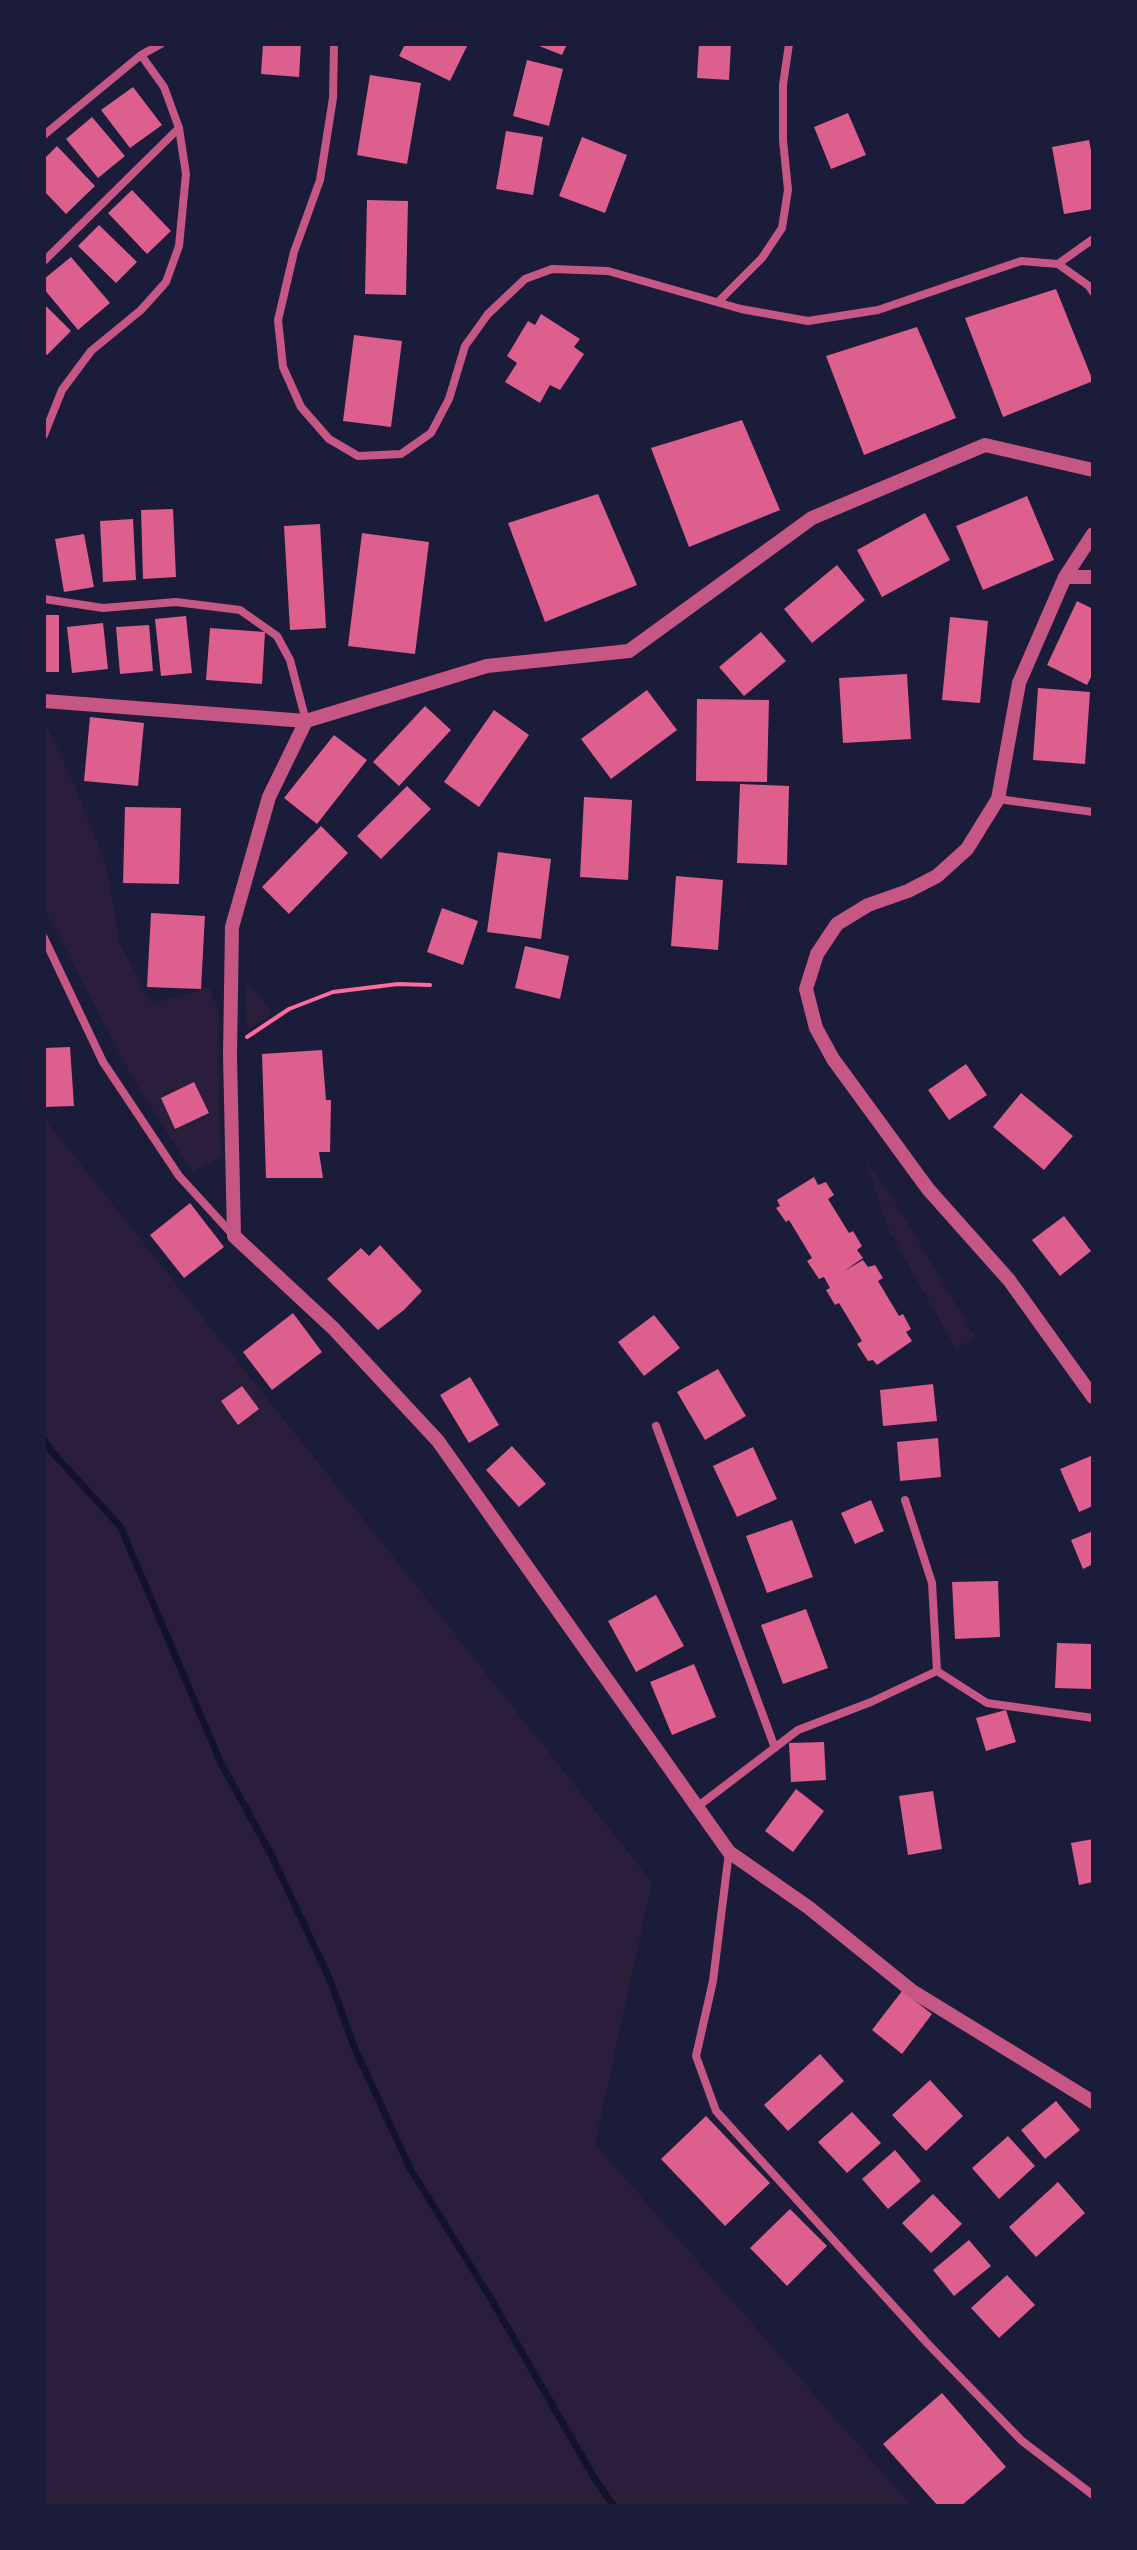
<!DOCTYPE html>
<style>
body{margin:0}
#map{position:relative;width:1137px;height:2550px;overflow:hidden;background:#1b1b3a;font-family:"Asap Condensed",sans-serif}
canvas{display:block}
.frame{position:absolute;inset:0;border:46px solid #1b1b3a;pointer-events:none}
</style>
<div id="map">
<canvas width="1137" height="2550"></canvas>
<div class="frame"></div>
</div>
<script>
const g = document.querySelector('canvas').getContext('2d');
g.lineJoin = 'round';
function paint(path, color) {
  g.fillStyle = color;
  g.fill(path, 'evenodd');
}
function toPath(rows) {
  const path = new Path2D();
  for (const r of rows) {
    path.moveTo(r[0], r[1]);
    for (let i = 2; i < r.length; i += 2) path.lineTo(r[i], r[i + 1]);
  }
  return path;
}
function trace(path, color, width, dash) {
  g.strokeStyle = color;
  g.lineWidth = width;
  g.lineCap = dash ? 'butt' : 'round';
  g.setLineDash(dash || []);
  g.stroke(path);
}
paint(toPath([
 [44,721,72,779,107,867,120,944,152,1004,209,987,219,1012,219,1118,222,1157,192,1172,132,1077,44,908],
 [246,987,253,988,273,1014,247,1030],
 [44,1118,652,1882,595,2144,912,2506,44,2506],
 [865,1160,893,1199,976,1338,956,1349,889,1231]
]), '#2a1e3b');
trace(toPath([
 [44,1440,52,1452,120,1526,221,1763,271,1854,330,1980,355,2049,411,2170,490,2297,595,2479,614,2506]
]), '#12122b', 7);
paint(toPath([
 [263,44,301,44,299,77,261,74],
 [405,44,468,44,450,81,399,56],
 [534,44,567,44,562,55],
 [699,44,731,44,729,80,697,78],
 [527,60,563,69,549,126,513,116],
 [370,75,421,83,407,164,357,155],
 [133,87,162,125,130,148,101,110],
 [848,113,866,155,831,169,814,127],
 [92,117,125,156,98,178,66,139],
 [506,131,543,137,533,195,496,189],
 [582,137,627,155,605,213,559,196],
 [1089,140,1093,161,1093,209,1064,214,1052,147],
 [57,146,95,186,66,214,44,191,44,159],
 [132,190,171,231,147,254,108,213],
 [367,200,408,201,406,295,365,294],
 [99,225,137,262,116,283,78,246],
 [71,257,110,303,78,330,44,289,44,279],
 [1056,289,1093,381,1003,417,965,318],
 [44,304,71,331,47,355,44,352],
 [541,314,580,339,574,347,584,354,560,390,550,385,540,403,505,382,517,363,507,356,528,321,535,325],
 [917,327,956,418,864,455,826,356],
 [354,335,402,341,391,427,343,421],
 [742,420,780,510,689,547,651,448],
 [598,494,637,585,545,622,508,523],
 [1027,496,1054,560,983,590,956,526],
 [173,509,176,577,143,579,141,510],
 [925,513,950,560,882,597,857,550],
 [133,519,136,580,103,582,100,521],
 [320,524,326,628,290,630,284,526],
 [362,533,429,542,415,654,348,646],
 [84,534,94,587,64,592,55,539],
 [837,565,865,600,812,643,784,609],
 [1077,601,1093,609,1093,673,1087,685,1047,665],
 [44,615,59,615,59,672,44,672],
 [186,616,192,673,161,676,155,619],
 [950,617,988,621,980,703,942,700],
 [103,623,108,669,72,673,67,627],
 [149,625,153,671,120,674,116,627],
 [210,628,265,632,262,684,206,680],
 [761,632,786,661,744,696,719,667],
 [907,674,911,739,843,743,839,678],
 [1038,688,1090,692,1085,764,1033,760],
 [647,690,677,730,611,779,581,739],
 [697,699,769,700,767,782,696,781],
 [425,706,451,730,399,786,373,762],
 [494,710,529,735,479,807,444,782],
 [90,717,144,723,138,786,84,781],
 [334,735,367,760,317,824,284,798],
 [740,784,789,786,787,865,737,863],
 [407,786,431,809,381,859,357,836],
 [584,797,632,800,628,880,580,877],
 [125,807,181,808,179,884,123,883],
 [321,826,348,853,289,914,262,887],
 [498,852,551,859,541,939,487,932],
 [676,876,723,880,718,950,671,946],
 [442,908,478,921,463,965,427,952],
 [151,913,205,916,201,989,147,987],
 [525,946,569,956,560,999,515,988],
 [70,1047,74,1106,44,1107,44,1048],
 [322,1050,326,1100,331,1100,330,1152,319,1152,323,1178,266,1178,262,1054],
 [966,1064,987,1095,949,1120,928,1090],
 [194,1082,209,1113,175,1129,161,1098],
 [1021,1093,1073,1136,1044,1170,993,1127],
 [814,1177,818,1185,826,1182,834,1195,828,1199,849,1233,853,1231,862,1246,857,1250,863,1258,844,1271,863,1260,868,1267,875,1265,883,1278,878,1281,899,1316,903,1314,911,1329,906,1332,912,1341,877,1365,873,1360,868,1361,857,1344,862,1341,839,1303,835,1305,826,1290,830,1288,824,1277,819,1279,807,1261,812,1258,789,1220,786,1222,776,1208,780,1206,777,1200],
 [190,1203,224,1247,184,1278,150,1235],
 [1064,1216,1091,1251,1060,1276,1032,1240],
 [380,1245,422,1291,404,1310,378,1330,327,1279,361,1248,369,1256],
 [293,1313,322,1352,272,1390,243,1352],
 [654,1315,680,1348,644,1376,618,1342],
 [718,1369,746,1416,705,1440,677,1392],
 [470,1377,499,1425,469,1443,440,1395],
 [933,1384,937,1421,883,1426,880,1390],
 [242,1386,259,1409,238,1425,221,1401],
 [938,1438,941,1477,900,1481,897,1442],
 [512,1446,546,1484,519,1507,486,1470],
 [753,1447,777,1499,737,1517,713,1466],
 [1093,1455,1093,1506,1079,1512,1060,1469],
 [871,1500,884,1531,855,1544,841,1513],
 [792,1520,813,1577,767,1593,746,1536],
 [1093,1531,1093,1564,1083,1569,1071,1540],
 [998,1581,1000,1637,955,1639,952,1582],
 [656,1595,684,1646,636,1672,608,1621],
 [806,1609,828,1668,783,1684,761,1625],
 [1057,1643,1092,1644,1091,1689,1055,1688],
 [694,1664,716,1717,672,1735,650,1682],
 [1006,1710,1016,1742,986,1751,976,1718],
 [824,1742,826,1780,791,1782,789,1743],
 [796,1789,824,1811,793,1852,765,1831],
 [933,1791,942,1849,908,1855,899,1796],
 [1093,1839,1093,1882,1079,1885,1071,1843],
 [902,1991,932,2014,902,2054,872,2030],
 [820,2054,844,2081,788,2131,764,2105],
 [930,2080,963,2116,926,2151,892,2115],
 [1056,2101,1080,2130,1045,2159,1021,2130],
 [852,2112,881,2143,847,2173,818,2142],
 [706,2116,770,2183,725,2226,661,2159],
 [1008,2136,1035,2166,999,2199,972,2168],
 [895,2150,921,2181,888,2209,862,2179],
 [1058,2182,1085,2213,1036,2257,1009,2227],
 [933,2194,962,2224,931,2253,902,2223],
 [790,2209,827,2246,787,2286,750,2248],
 [969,2240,991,2266,954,2296,933,2270],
 [1007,2275,1035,2305,999,2338,971,2308],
 [942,2393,1006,2467,961,2506,938,2506,883,2444]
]), '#dd5f8e');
trace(toPath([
 [247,1037,289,1009,333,992,398,984,430,985]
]), '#ff6b9d', 4);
trace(toPath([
 [334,44,333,98,320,180,294,252,278,320,283,367,301,407,329,439,358,456,401,454,431,433,449,399,465,346,488,314,525,279,552,269,608,271,741,309,808,321,878,310,1021,261,1058,264,1089,286,1093,292],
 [44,135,141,55,161,44],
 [44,261,179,128],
 [1058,264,1093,239],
 [718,302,762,258,782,228,788,190,783,140,783,85,789,44],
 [44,435,62,390,91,351,141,310,166,282,179,246,186,174,179,128,164,87,141,55],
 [44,599,103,608,176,602,240,610,277,636,290,660,306,721],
 [998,799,1093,812],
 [44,938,103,1062,179,1176,234,1236],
 [656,1426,775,1748],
 [905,1500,932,1583,937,1671,987,1703,1093,1718],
 [697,1807,798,1730,871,1702,937,1671],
 [729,1852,713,1981,696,2056,716,2111,928,2344,1022,2441,1093,2495]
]), '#c65784', 8);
trace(toPath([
 [1093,534,1065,577,1019,683,998,799,967,849,937,876,908,891,868,905,837,924,817,954,806,989,816,1028,833,1059,928,1189,1009,1280,1093,1397],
 [1065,577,1093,577],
 [44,701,306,721,487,666,629,651,812,518,985,445,1093,470],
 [306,721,269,797,232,927,230,1055,234,1236,333,1328,438,1441,729,1852,808,1907,912,1991,1093,2102]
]), '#c65784', 14);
</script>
